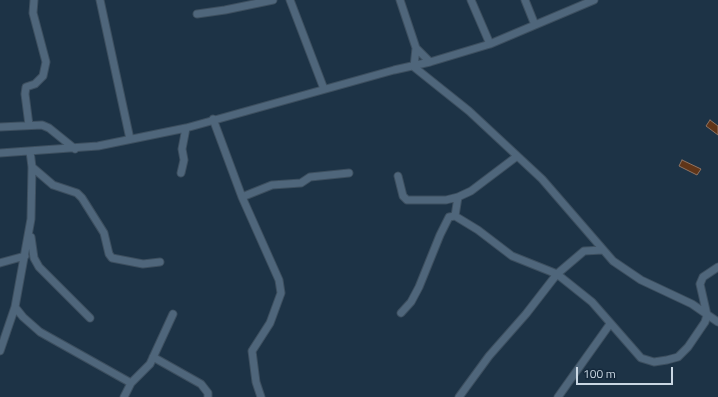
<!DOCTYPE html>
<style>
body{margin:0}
#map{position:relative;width:718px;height:397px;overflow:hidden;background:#1d3346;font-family:"Titillium Web",sans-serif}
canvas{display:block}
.scale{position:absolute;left:576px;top:367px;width:97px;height:18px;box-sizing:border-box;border:2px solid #cad7e3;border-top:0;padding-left:5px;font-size:12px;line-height:14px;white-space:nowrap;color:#cad7e3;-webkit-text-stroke:3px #14283b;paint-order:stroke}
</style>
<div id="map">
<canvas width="718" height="397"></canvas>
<div class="scale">100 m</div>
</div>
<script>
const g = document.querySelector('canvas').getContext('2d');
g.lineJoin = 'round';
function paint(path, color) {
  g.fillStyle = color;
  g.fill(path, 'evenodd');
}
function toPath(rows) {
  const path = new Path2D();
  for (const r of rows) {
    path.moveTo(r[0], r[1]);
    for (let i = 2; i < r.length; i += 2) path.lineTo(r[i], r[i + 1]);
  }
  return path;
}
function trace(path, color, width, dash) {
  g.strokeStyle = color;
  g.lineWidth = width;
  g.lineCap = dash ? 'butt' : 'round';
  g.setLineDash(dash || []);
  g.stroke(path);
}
const building = toPath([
 [710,120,718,126,718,135,706,126,710,120],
 [682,160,701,169,697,175,679,166,682,160]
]);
paint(building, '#603518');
trace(building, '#8f7362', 1);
const street = toPath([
 [100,0,130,139],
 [290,0,324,89],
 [400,0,416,48,430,62],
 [471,0,490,44],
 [525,0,535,25],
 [197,14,225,10,273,0],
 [416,48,414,67,469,111,542,179,613,261,641,280,692,304,718,322],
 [213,119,242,197,279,280,281,293,270,323,252,351,256,382,261,397],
 [29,125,25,94,26,87,35,84,43,76,46,62,33,13,34,0],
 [0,127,42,125,49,128,75,149],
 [30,151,32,167,31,219,15,307,23,317,40,332,131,383],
 [0,153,98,146,186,128,394,70,430,62,490,44,594,0],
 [32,167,53,185,77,193,82,198,104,233,109,254,112,258,143,264,160,262],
 [181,173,184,160,182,149,186,128],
 [398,176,403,196,407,200,446,200,458,197,471,191,516,157],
 [242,197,272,185,301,183,310,177,349,173],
 [455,216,458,197],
 [31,237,34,258,39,267,90,318],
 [0,263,25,256],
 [401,313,411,302,419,287,440,235,449,217,455,216,478,230,512,256,557,274,592,302,641,358,654,362,667,360,678,357,688,347,705,322,707,315,700,284,703,277,718,267],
 [0,351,15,307],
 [153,357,201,384,208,393,208,397],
 [124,397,131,383,150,364,173,314],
 [459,397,489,356,526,314,557,274,584,251,603,250],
 [558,397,610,324]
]);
trace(street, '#3d4f5f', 9);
trace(street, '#4f667b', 7);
</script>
